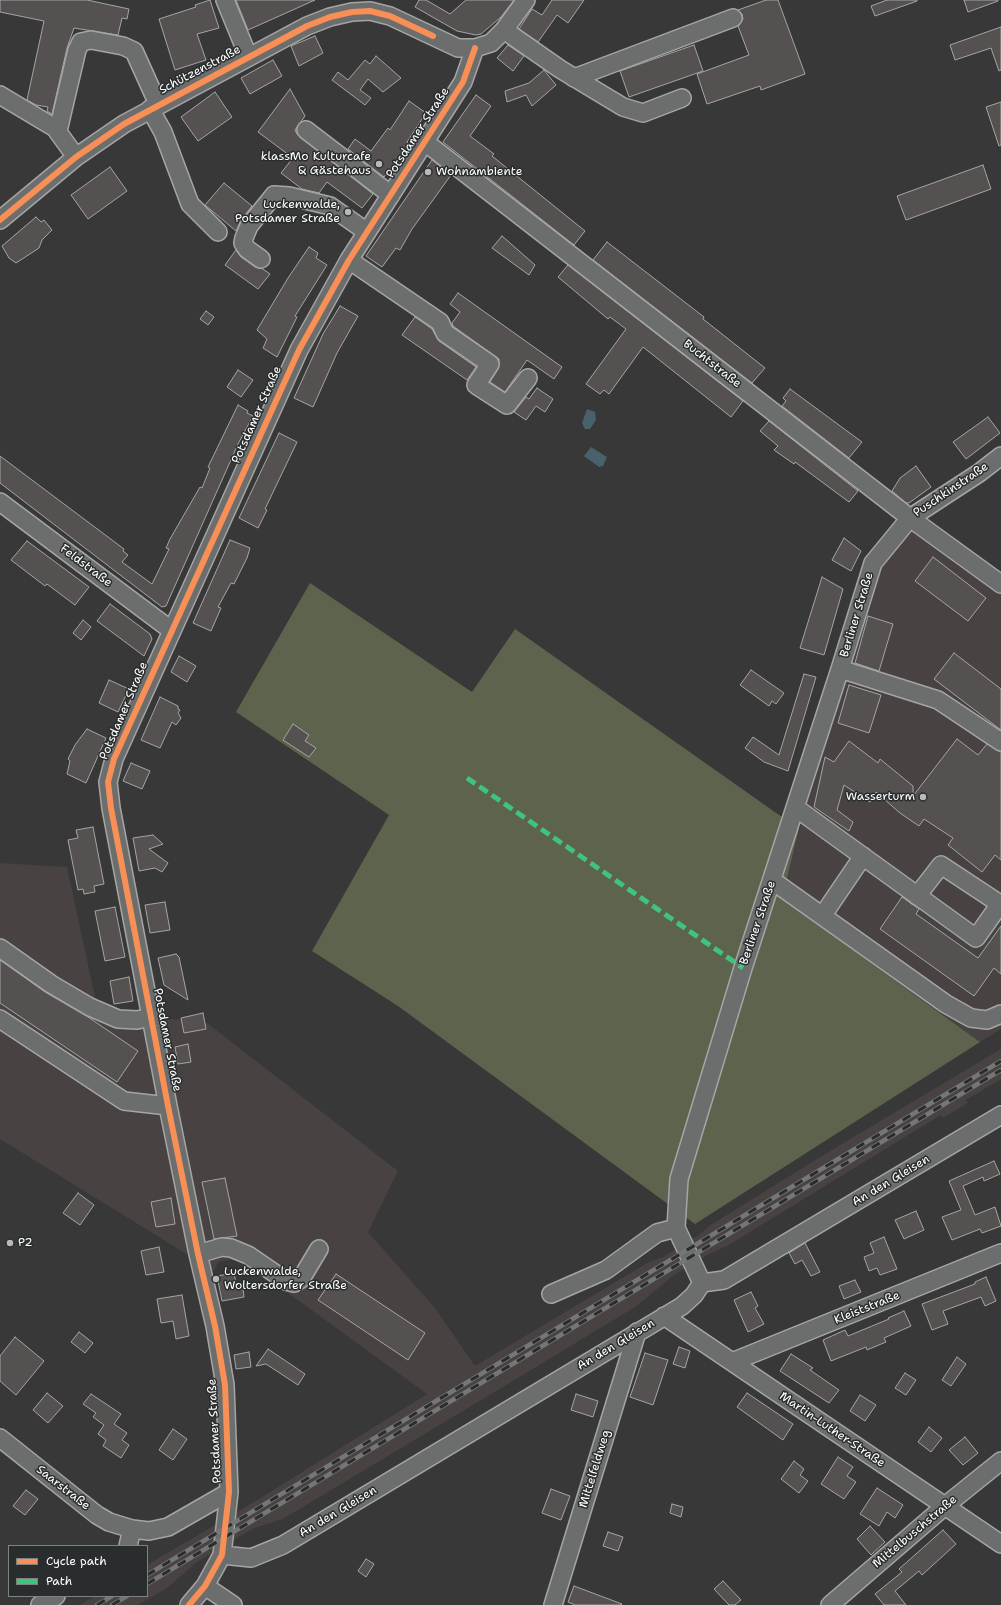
<!DOCTYPE html>
<meta charset="utf-8">
<style>
body{margin:0}
#map{position:relative;width:1001px;height:1605px;overflow:hidden;background:#383838;font-family:"Shantell Sans",sans-serif}
canvas{display:block}
.legend{position:absolute;left:8px;top:1545px;width:140px;height:52px;box-sizing:border-box;background:#2a2d2e;border:1px solid #7f8182;margin:0;padding:5px 7px;list-style:none;font-size:12px;color:#fff}
.legend li{display:flex;align-items:center;gap:8px;height:20px}
.legend b{width:20px;border:1px solid #7f8182}
</style>
<div id="map">
<canvas width="1001" height="1605"></canvas>
<ul class="legend">
<li><b style="height:5px;background:#f78f57"></b>Cycle path</li>
<li><b style="height:5px;background:#40c37c"></b>Path</li>
</ul>
</div>
<script>
const g = document.querySelector('canvas').getContext('2d');
g.lineJoin = 'round';
function paint(path, color) {
  g.fillStyle = color;
  g.fill(path, 'evenodd');
}
function toPath(rows) {
  const path = new Path2D();
  for (const r of rows) {
    path.moveTo(r[0], r[1]);
    for (let i = 2; i < r.length; i += 2) path.lineTo(r[i], r[i + 1]);
  }
  return path;
}
function trace(path, color, width, dash) {
  g.strokeStyle = color;
  g.lineWidth = width;
  g.lineCap = dash ? 'butt' : 'round';
  g.setLineDash(dash || []);
  g.stroke(path);
}
function write(font, color, halo, rows, align = 'center') {
  g.font = font + ' "Shantell Sans",sans-serif';
  g.lineWidth = 3;
  g.setLineDash([]);
  g.textBaseline = 'middle';
  g.strokeStyle = halo;
  g.fillStyle = color;
  for (const [text, x, y, turn = 0] of rows) {
    g.save();
    g.translate(x, y);
    g.rotate((+turn || 0) * Math.PI / 180);
    g.textAlign = isNaN(turn) ? turn : align;
    if (halo) g.strokeText(text, 0, 0);
    g.fillText(text, 0, 0);
    g.restore();
  }
}
paint(toPath([
 [910,518,1001,584,1001,1029,980,1042,782,899,840,669,873,563],
 [0,863,67,867,98,1011,207,1023,398,1171,368,1232,435,1308,475,1366,649,1262,663,1257,700,1234,709,1226,830,1151,1001,1049,1001,1079,966,1100,968,1103,943,1118,941,1115,727,1246,711,1253,674,1275,635,1307,518,1378,283,1519,254,1528,197,1562,167,1588,138,1605,80,1605,95,1596,147,1596,147,1565,254,1502,427,1394,240,1258,218,1262,214,1271,0,1139]
]), '#484242');
paint(toPath([
 [310,583,472,692,515,629,799,829,782,899,980,1042,695,1224,398,1006,312,951,389,815,236,712]
]), '#5d634d');
paint(toPath([
 [587,409,595,412,596,420,590,429,585,429,582,423],
 [591,447,607,457,603,466,599,467,584,456]
]), '#48616a');
const building = toPath([
 [0,0,87,0,129,9,127,19,122,18,118,35,74,28,67,48,52,114,47,111,48,107,36,105,27,100,44,21,0,12,0,0],
 [210,0,219,28,197,34,206,60,175,70,159,19,196,7,195,5,210,0],
 [236,0,315,0,248,30,236,0],
 [419,0,426,0,450,14,466,0,514,0,501,17,481,34,476,35,457,31,415,7,419,0],
 [552,0,584,0,568,23,557,15,538,42,519,29,532,9,542,15,552,0],
 [766,0,778,0,805,74,761,90,760,86,707,104,697,74,749,55,738,26,743,19,742,14,738,10,766,0],
 [887,0,917,0,917,1,875,16,871,6,887,0],
 [964,0,998,0,998,1,968,12,964,0],
 [1001,27,1001,70,999,71,991,48,955,60,950,45,1001,27],
 [315,36,323,53,299,66,291,46,315,36],
 [508,45,524,56,513,71,497,58,508,45],
 [694,45,703,71,629,97,620,71,694,45],
 [376,56,401,78,383,92,368,79,360,90,371,98,365,105,332,80,338,72,348,80,365,60,370,64,376,56],
 [273,60,282,76,250,94,241,78,273,60],
 [544,70,556,85,532,106,526,95,507,102,505,91,529,83,544,70],
 [290,89,305,116,295,130,297,134,373,194,362,208,327,182,319,193,302,189,281,173,293,158,258,132,290,89],
 [215,92,232,117,198,141,181,117,215,92],
 [476,95,491,106,470,136,494,154,492,156,585,231,574,245,443,142,476,95],
 [409,101,426,113,407,142,409,144,384,177,348,149,355,139,371,151,388,128,390,130,409,101],
 [1001,102,1001,145,999,146,986,107,1001,102],
 [432,160,451,175,412,229,400,250,396,248,382,267,366,256,432,160],
 [983,165,991,189,906,220,897,196,983,165],
 [110,167,127,191,88,219,71,195,110,167],
 [224,183,252,206,241,220,236,231,205,205,224,183],
 [36,217,41,222,44,220,52,230,42,240,39,248,16,263,9,258,2,246,36,217],
 [502,236,535,265,529,275,492,248,502,236],
 [607,242,704,317,703,319,765,368,752,383,593,260,607,242],
 [309,247,318,253,316,258,327,265,295,316,297,317,277,357,263,348,267,339,257,330,288,278,309,247],
 [236,250,241,257,255,267,263,269,270,274,258,289,225,265,236,250],
 [568,265,743,401,731,417,643,347,609,394,604,390,600,394,586,384,626,329,610,317,608,319,558,277,568,265],
 [458,293,562,367,554,379,527,360,505,392,490,382,498,369,499,359,453,326,452,323,460,312,450,304,458,293],
 [340,306,358,316,337,353,313,407,294,398,323,334,340,306],
 [206,311,214,317,208,325,200,319,206,311],
 [415,317,432,329,439,341,476,367,467,380,402,335,415,317],
 [238,370,253,380,241,397,227,387,238,370],
 [537,388,553,399,545,412,536,406,526,420,514,412,526,397,529,399,537,388],
 [790,389,862,442,849,458,782,406,786,401,783,398,790,389],
 [238,405,248,411,247,413,253,416,238,444,166,606,162,607,0,483,0,456,124,549,123,551,128,555,122,562,152,584,169,549,166,548,170,539,200,487,202,488,210,468,208,467,238,405],
 [988,417,1000,433,966,459,953,442,988,417],
 [769,421,858,491,849,502,795,462,794,464,774,450,778,446,760,431,769,421],
 [279,433,297,442,265,509,267,510,258,528,239,518,279,433],
 [916,466,931,487,909,503,906,503,892,491,900,478,916,466],
 [844,538,861,551,851,571,832,560,844,538],
 [230,540,250,548,247,558,234,584,231,583,218,607,221,608,211,631,193,623,230,540],
 [27,541,89,587,75,605,47,584,45,586,11,560,27,541],
 [933,557,986,598,968,621,915,581,933,557],
 [822,577,843,589,824,655,800,648,822,577],
 [110,604,150,634,152,639,144,656,97,621,110,604],
 [868,616,893,624,879,671,855,663,868,616],
 [83,620,91,627,81,640,73,633,83,620],
 [954,653,1001,689,1001,730,934,679,954,653],
 [179,656,196,666,187,682,171,672,179,656],
 [751,670,784,693,776,704,772,701,769,706,740,685,751,670],
 [804,674,816,677,788,771,764,762,745,748,753,737,779,755,804,674],
 [109,680,129,689,118,712,99,703,109,680],
 [849,685,881,695,869,733,838,723,849,685],
 [160,697,178,706,178,709,180,710,178,713,181,718,176,725,172,722,160,748,141,740,160,697],
 [293,724,309,735,305,741,316,748,309,757,283,740,293,724],
 [87,729,106,738,86,783,67,774,70,761,68,759,75,745,87,729],
 [957,739,978,755,987,744,1001,752,1001,860,995,855,982,872,948,845,953,838,924,819,919,826,900,813,876,792,870,802,844,785,837,810,853,822,849,831,814,807,825,757,834,762,849,741,878,763,880,759,913,786,913,796,957,739],
 [131,763,150,771,142,789,123,781,131,763],
 [93,827,104,884,94,886,95,892,84,894,83,889,78,890,68,840,78,838,76,830,93,827],
 [153,835,163,844,149,849,168,863,162,872,155,868,139,871,133,838,153,835],
 [902,897,919,909,916,914,978,958,1001,926,1001,974,994,968,974,996,880,929,902,897],
 [165,902,170,930,150,933,145,905,165,902],
 [115,907,125,957,105,961,95,911,115,907],
 [176,954,179,957,188,1000,164,985,158,958,176,954],
 [0,960,45,992,88,1017,138,1051,117,1082,0,1003,0,960],
 [129,977,133,1001,114,1004,110,981,129,977],
 [203,1013,206,1029,184,1033,181,1018,203,1013],
 [188,1044,191,1062,178,1064,175,1047,188,1044],
 [994,1161,1000,1174,984,1181,983,1177,963,1186,975,1215,995,1207,1001,1226,982,1233,980,1229,952,1240,942,1217,961,1210,949,1181,994,1161],
 [225,1178,237,1236,214,1239,202,1182,225,1178],
 [78,1193,94,1205,80,1225,63,1213,78,1193],
 [171,1198,175,1224,156,1227,151,1202,171,1198],
 [916,1211,924,1230,904,1239,895,1220,916,1211],
 [884,1237,897,1269,880,1275,877,1268,869,1271,864,1257,874,1253,870,1243,884,1237],
 [805,1243,820,1272,811,1276,802,1260,795,1264,789,1253,805,1243],
 [159,1247,164,1272,146,1275,141,1251,159,1247],
 [234,1273,237,1288,243,1288,244,1297,222,1301,217,1276,234,1273],
 [336,1274,425,1333,408,1360,318,1300,336,1274],
 [986,1277,996,1301,985,1306,981,1297,943,1311,948,1324,932,1330,922,1304,975,1284,975,1282,986,1277],
 [855,1280,861,1292,844,1299,839,1286,855,1280],
 [751,1292,758,1306,755,1308,764,1324,748,1332,734,1300,751,1292],
 [182,1295,189,1336,176,1339,173,1321,161,1323,157,1299,182,1295],
 [904,1311,911,1326,884,1338,886,1342,867,1350,866,1347,831,1361,823,1340,845,1330,848,1336,889,1319,888,1318,904,1311],
 [79,1332,93,1343,85,1353,71,1342,79,1332],
 [15,1337,44,1361,16,1395,0,1381,0,1356,15,1337],
 [679,1347,690,1351,685,1368,673,1364,679,1347],
 [268,1349,305,1374,298,1385,266,1364,256,1366,268,1349],
 [249,1352,251,1367,236,1369,234,1355,249,1352],
 [645,1353,668,1360,653,1405,630,1397,645,1353],
 [791,1354,813,1368,810,1370,839,1390,829,1403,780,1371,791,1354],
 [957,1357,966,1364,951,1386,942,1380,957,1357],
 [905,1373,916,1380,906,1395,895,1388,905,1373],
 [47,1393,63,1406,48,1423,33,1410,47,1393],
 [747,1393,793,1424,783,1440,737,1407,747,1393],
 [91,1394,121,1414,114,1424,127,1433,122,1440,129,1445,121,1458,103,1446,106,1440,98,1434,104,1425,93,1417,96,1413,83,1404,91,1394],
 [576,1394,598,1401,593,1417,571,1410,576,1394],
 [860,1395,876,1405,865,1421,850,1411,860,1395],
 [929,1427,942,1438,931,1452,918,1442,929,1427],
 [173,1429,187,1439,173,1460,159,1450,173,1429],
 [965,1437,978,1453,963,1465,949,1450,965,1437],
 [838,1457,853,1467,847,1476,856,1482,844,1499,821,1484,838,1457],
 [794,1461,804,1469,800,1475,808,1481,799,1493,781,1479,794,1461],
 [877,1488,903,1505,895,1518,887,1512,879,1526,860,1514,877,1488],
 [551,1489,570,1496,561,1520,542,1513,551,1489],
 [26,1490,38,1499,25,1515,13,1506,26,1490],
 [672,1504,683,1507,681,1517,670,1513,672,1504],
 [870,1526,885,1542,871,1555,857,1539,870,1526],
 [943,1530,956,1544,922,1575,919,1571,895,1591,906,1605,884,1605,875,1594,902,1572,899,1569,943,1530],
 [608,1532,623,1537,618,1551,603,1546,608,1532],
 [366,1559,374,1564,366,1577,358,1571,366,1559],
 [723,1581,741,1600,735,1605,729,1605,714,1589,723,1581],
 [574,1586,622,1604,621,1605,575,1605,568,1602,574,1586]
]);
paint(building, '#555151');
trace(building, '#a5a5a5', 1);
const minor = toPath([
 [225,0,248,56],
 [504,30,560,69,623,107,643,113,682,98],
 [574,78,733,18],
 [0,95,55,128,76,157],
 [150,109,163,132,190,204,218,232],
 [306,130,391,195],
 [58,131,77,50,81,42,91,40,123,46,134,51,158,104],
 [425,142,910,518,1001,584],
 [0,220,76,157,124,124,307,26,330,17,352,12,370,11,390,16,458,48,475,48,491,43,504,30,526,0],
 [261,259,247,249,243,243,244,238,249,226,274,195,289,196,330,206,367,232],
 [349,260,440,322,445,333,490,364,476,385,507,405,528,378],
 [0,502,171,630],
 [840,669,938,700,1001,742],
 [796,808,976,938,1000,904,941,865,917,896],
 [773,881,946,1004,971,1018,987,1020,1001,1014],
 [823,915,863,856],
 [0,948,51,984,90,1007,118,1019,137,1020,152,1017],
 [0,1019,124,1101,168,1106],
 [198,1254,222,1247,231,1248,248,1255,286,1281,294,1283,301,1279,319,1249],
 [702,1283,676,1228,679,1179,743,968,840,669,873,563,910,518,979,473,1001,456],
 [551,1294,606,1270,657,1233,676,1228],
 [664,1316,1001,1544],
 [732,1362,1001,1253],
 [0,1438,97,1515,109,1522,132,1529,149,1531,168,1527,229,1492],
 [128,1546,132,1529],
 [222,1555,251,1558,283,1545,682,1306,694,1295,702,1283,724,1280,1001,1115],
 [205,1586,233,1605],
 [40,1605,56,1596],
 [189,1605,205,1586,222,1555,229,1492,225,1385,215,1326,198,1254,168,1106,111,808,108,782,114,759,299,350,349,260,463,82,475,48],
 [553,1605,637,1332],
 [830,1605,945,1506,1001,1461]
]);
trace(minor, '#a5a5a5', 20);
trace(minor, '#6c6d6d', 17);
const rail = toPath([
 [147,1575,1001,1061],
 [147,1584,1001,1070],
 [97,1605,112,1596],
 [112,1605,127,1596]
]);
trace(rail, '#757676', 4.5);
trace(rail, '#2a2d2e', 3, [9]);
trace(toPath([
 [467,778,743,968]
]), '#40c37c', 5, [10, 5]);
trace(toPath([
 [0,220,76,157,124,124,307,26,330,17,352,12,370,11,390,16,433,36],
 [189,1605,205,1586,222,1555,229,1492,225,1385,215,1326,198,1254,168,1106,111,808,108,782,114,759,299,350,349,260,463,82,475,48]
]), '#f78f57', 6);
for (const [x, y, r, color] of [
 [379,164,4,"#b9b9b9"],
 [428,172,4,"#b9b9b9"],
 [348,212,4,"#b9b9b9"],
 [923,797,4,"#b9b9b9"],
 [10,1243,4,"#b9b9b9"],
 [216,1279,4,"#b9b9b9"]
]) {
  const dot = new Path2D();
  dot.arc(x, y, r, 0, 2 * Math.PI);
  g.fillStyle = color;
  g.fill(dot);
  trace(dot, '#2a2d2e', 1.5);
}
write('12px', '#fff', '#2a2d2e', [
 ["Schützenstraße",200,70,-28],
 ["Potsdamer Straße",418,133,-57],
 ["Buchtstraße",712,364,38],
 ["Potsdamer Straße",257,415,-66],
 ["Puschkinstraße",951,490,-34],
 ["Feldstraße",86,566,37],
 ["Berliner Straße",857,615,-73],
 ["Potsdamer Straße",124,711,-67],
 ["Berliner Straße",758,923,-71],
 ["Potsdamer Straße",167,1040,79],
 ["An den Gleisen",891,1181,-31],
 ["Kleiststraße",867,1308,-22],
 ["An den Gleisen",616,1345,-31],
 ["Martin-Luther-Straße",832,1430,34],
 ["Potsdamer Straße",215,1431,-93],
 ["Mittelfeldweg",595,1469,-73],
 ["Saarstraße",63,1488,38],
 ["An den Gleisen",338,1512,-31],
 ["Mittelbuschstraße",915,1532,-40]
]);
write('12px', '#fff', '#2a2d2e', [
 ["klassMo Kulturcafe",371,157],
 ["& Gästehaus",371,171],
 ["Wohnambiente",436,172,"left"],
 ["Luckenwalde,",340,205],
 ["Potsdamer Straße",340,219],
 ["Wasserturm",915,797],
 ["P2",18,1243,"left"],
 ["Luckenwalde,",224,1272,"left"],
 ["Woltersdorfer Straße",224,1286,"left"]
], 'right');
</script>
